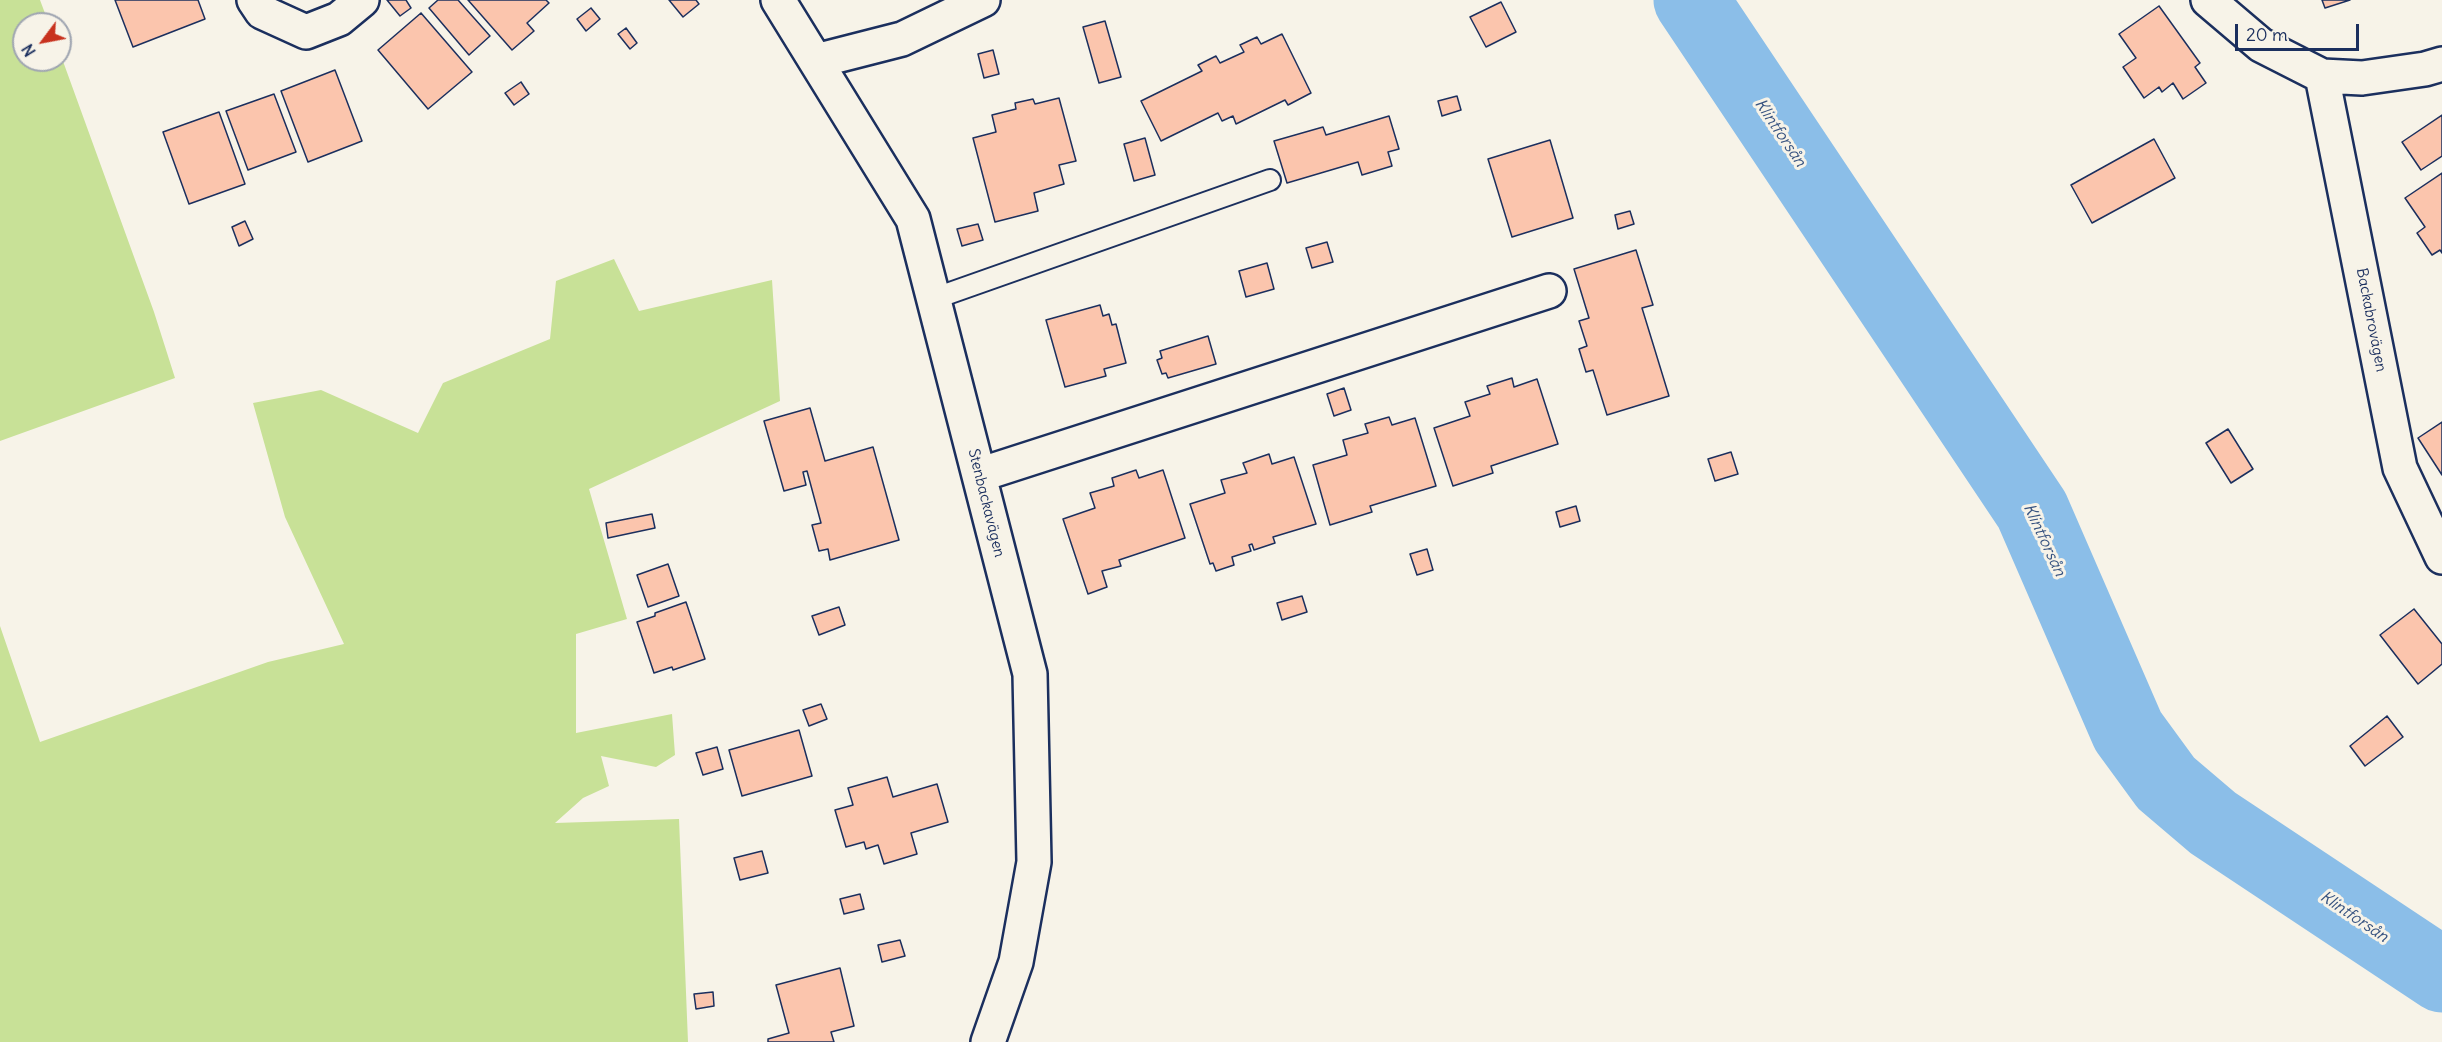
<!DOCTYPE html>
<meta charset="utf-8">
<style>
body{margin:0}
#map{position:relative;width:2442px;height:1042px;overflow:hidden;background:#f7f3e8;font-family:Delius,sans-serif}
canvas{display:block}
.north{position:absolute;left:12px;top:12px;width:60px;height:60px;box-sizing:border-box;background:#f7f3e8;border:2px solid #9fa5b1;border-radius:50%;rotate:238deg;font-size:16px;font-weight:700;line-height:24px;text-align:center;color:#1b2f5e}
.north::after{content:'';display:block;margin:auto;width:21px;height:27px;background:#c8321e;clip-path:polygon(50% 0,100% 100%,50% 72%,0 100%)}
.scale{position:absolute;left:2235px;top:24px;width:124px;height:27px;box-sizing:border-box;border:3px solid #1b2f5e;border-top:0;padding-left:8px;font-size:18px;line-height:21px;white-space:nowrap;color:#1b2f5e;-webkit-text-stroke:4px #f7f3e8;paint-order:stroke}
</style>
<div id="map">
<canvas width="2442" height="1042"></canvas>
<div class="north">N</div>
<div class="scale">20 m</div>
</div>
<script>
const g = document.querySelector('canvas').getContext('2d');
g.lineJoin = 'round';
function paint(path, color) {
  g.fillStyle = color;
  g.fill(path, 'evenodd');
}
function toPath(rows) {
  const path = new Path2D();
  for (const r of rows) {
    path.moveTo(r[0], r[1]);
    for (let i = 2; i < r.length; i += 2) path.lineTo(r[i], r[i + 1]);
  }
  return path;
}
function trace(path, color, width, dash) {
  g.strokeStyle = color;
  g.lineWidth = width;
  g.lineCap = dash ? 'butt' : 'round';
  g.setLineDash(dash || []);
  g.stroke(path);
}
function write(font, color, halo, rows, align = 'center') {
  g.font = font + ' Delius,sans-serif';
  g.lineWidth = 6;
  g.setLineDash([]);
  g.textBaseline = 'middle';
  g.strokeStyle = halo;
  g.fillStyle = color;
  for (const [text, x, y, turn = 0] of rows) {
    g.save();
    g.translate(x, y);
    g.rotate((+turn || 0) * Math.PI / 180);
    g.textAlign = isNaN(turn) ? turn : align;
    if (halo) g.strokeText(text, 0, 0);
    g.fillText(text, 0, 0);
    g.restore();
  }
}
paint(toPath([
 [0,0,40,0,49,24,24,24,24,60,60,60,60,53,154,312,175,378,0,441],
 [614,259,639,311,772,280,780,401,589,489,627,619,576,634,576,733,672,714,675,755,656,767,601,756,609,786,583,798,555,823,679,819,688,1042,0,1042,0,626,40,742,268,662,344,644,285,517,253,403,321,390,418,433,443,383,550,339,556,281]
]), '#c8e197');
trace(toPath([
 [1691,0,2032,510,2128,731,2166,783,2213,823,2442,975]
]), '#8bbee8', 75);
const building = toPath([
 [115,0,198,0,205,19,133,47,115,0],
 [387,0,406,0,411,8,400,16,387,0],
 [438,0,458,0,490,36,469,55,429,8,438,0],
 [468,0,546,0,549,3,527,23,534,31,512,50,468,0],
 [669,0,696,0,699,4,683,17,669,0],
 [2322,0,2350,0,2325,8,2322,0],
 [1501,2,1516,32,1486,47,1470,17,1501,2],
 [2159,6,2200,63,2195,67,2206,83,2183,99,2173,83,2162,92,2159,87,2144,98,2123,67,2136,58,2119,34,2159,6],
 [591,8,600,19,586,31,577,19,591,8],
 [421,13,472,72,428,109,378,50,421,13],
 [1105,21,1121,77,1099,83,1083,27,1105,21],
 [626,28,637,43,630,49,618,34,626,28],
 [1282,34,1311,93,1288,105,1285,100,1236,124,1233,116,1222,121,1218,113,1161,141,1141,101,1202,71,1198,65,1216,56,1220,63,1244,52,1240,45,1257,37,1261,44,1282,34],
 [993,50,999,74,984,78,978,54,993,50],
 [335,70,362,141,308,162,281,91,335,70],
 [521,82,529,94,514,105,505,93,521,82],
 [274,94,296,152,248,170,226,111,274,94],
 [1457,96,1461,110,1442,116,1438,101,1457,96],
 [1059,98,1076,161,1059,165,1064,184,1034,193,1038,211,995,222,973,138,996,132,992,115,1016,109,1015,103,1033,99,1035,104,1059,98],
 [219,112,245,184,189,204,163,132,219,112],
 [2442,115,2442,156,2421,170,2402,142,2442,115],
 [1389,116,1399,149,1388,152,1392,166,1362,175,1358,162,1287,183,1274,141,1323,127,1326,135,1389,116],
 [1145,138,1155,175,1134,181,1124,144,1145,138],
 [2154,139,2175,178,2092,223,2071,185,2154,139],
 [1550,140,1573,218,1512,237,1488,159,1550,140],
 [2442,173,2442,253,2440,250,2432,255,2417,233,2425,227,2405,198,2442,173],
 [1630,211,1634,224,1618,229,1615,215,1630,211],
 [245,221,253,239,239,246,232,227,245,221],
 [978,224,983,240,962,246,957,229,978,224],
 [1327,242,1333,262,1312,268,1306,248,1327,242],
 [1636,250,1653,305,1642,308,1669,396,1607,415,1593,370,1586,372,1579,349,1587,346,1579,321,1589,318,1574,269,1636,250],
 [1267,263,1274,289,1246,297,1239,271,1267,263],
 [1100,305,1103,316,1109,314,1112,325,1116,324,1126,363,1104,369,1106,376,1065,387,1046,320,1100,305],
 [1208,336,1216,364,1168,378,1166,373,1162,374,1157,360,1162,358,1160,351,1208,336],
 [1512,378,1514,387,1537,379,1558,444,1491,466,1493,473,1453,486,1434,428,1470,416,1465,402,1490,394,1487,386,1512,378],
 [1344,388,1351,410,1334,416,1327,394,1344,388],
 [810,408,825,461,873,447,899,540,830,560,828,549,819,551,812,525,821,523,807,471,803,472,806,485,784,491,764,421,810,408],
 [1389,417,1392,425,1415,418,1436,486,1370,506,1372,512,1330,525,1313,465,1347,455,1343,440,1368,433,1365,424,1389,417],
 [2442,422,2442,475,2418,438,2442,422],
 [2228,429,2253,469,2231,483,2206,443,2228,429],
 [1731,452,1738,474,1715,481,1708,459,1731,452],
 [1269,454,1272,464,1294,457,1316,524,1273,537,1275,543,1254,550,1252,544,1249,545,1251,551,1232,557,1234,565,1216,571,1213,563,1210,564,1190,504,1225,493,1221,480,1247,473,1243,463,1269,454],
 [1136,470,1139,478,1163,470,1185,538,1119,560,1121,566,1102,571,1107,587,1088,594,1063,519,1095,508,1090,493,1114,486,1112,478,1136,470],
 [1576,506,1580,521,1560,527,1556,512,1576,506],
 [652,514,655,528,608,538,606,523,652,514],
 [1427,549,1433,570,1417,575,1410,554,1427,549],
 [668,564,679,596,648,607,637,575,668,564],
 [1302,596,1307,612,1282,620,1277,603,1302,596],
 [686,602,705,659,673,670,672,667,654,673,637,622,655,616,655,613,686,602],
 [839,607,845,625,819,635,812,616,839,607],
 [2414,609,2442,644,2442,664,2418,684,2380,635,2414,609],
 [821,704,827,719,809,726,803,710,821,704],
 [2387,716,2403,737,2365,766,2350,746,2387,716],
 [799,730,812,776,742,796,729,750,799,730],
 [717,747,723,769,703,775,696,753,717,747],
 [887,777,893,797,937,784,948,822,911,833,917,854,884,864,878,845,866,849,864,842,846,847,835,810,853,805,848,788,887,777],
 [762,851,768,873,740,880,734,858,762,851],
 [860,894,864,909,844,914,840,899,860,894],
 [900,940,905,956,882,962,878,945,900,940],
 [840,968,854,1026,831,1032,834,1042,768,1042,768,1039,789,1033,776,985,840,968],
 [713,992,714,1006,696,1009,694,994,713,992]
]);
paint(building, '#fbc5ad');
trace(building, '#1b2f5e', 1.5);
const lane = toPath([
 [933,299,1270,180]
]);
const street = toPath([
 [254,0,262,12,306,32,339,19,362,0],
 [778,0,913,219,1030,674,1034,862,1016,962,988,1042],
 [2208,0,2261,45,2322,76,2362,78,2425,69,2442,64],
 [816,61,902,39,983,0],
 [2322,76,2400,468,2442,557],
 [979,475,1549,291]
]);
trace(lane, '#1b2f5e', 24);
trace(street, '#1b2f5e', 38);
trace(lane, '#f7f3e8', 20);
trace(street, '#f7f3e8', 33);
write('15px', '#1b2f5e', '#f7f3e8', [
 ["Backabrovägen",2371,320,79],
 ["Stenbackavägen",986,503,76]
]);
write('italic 16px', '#375380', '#f7f3e8', [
 ["Klintforsån",1780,133,56],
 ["Klintforsån",2044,540,65],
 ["Klintforsån",2354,917,34]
]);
</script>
